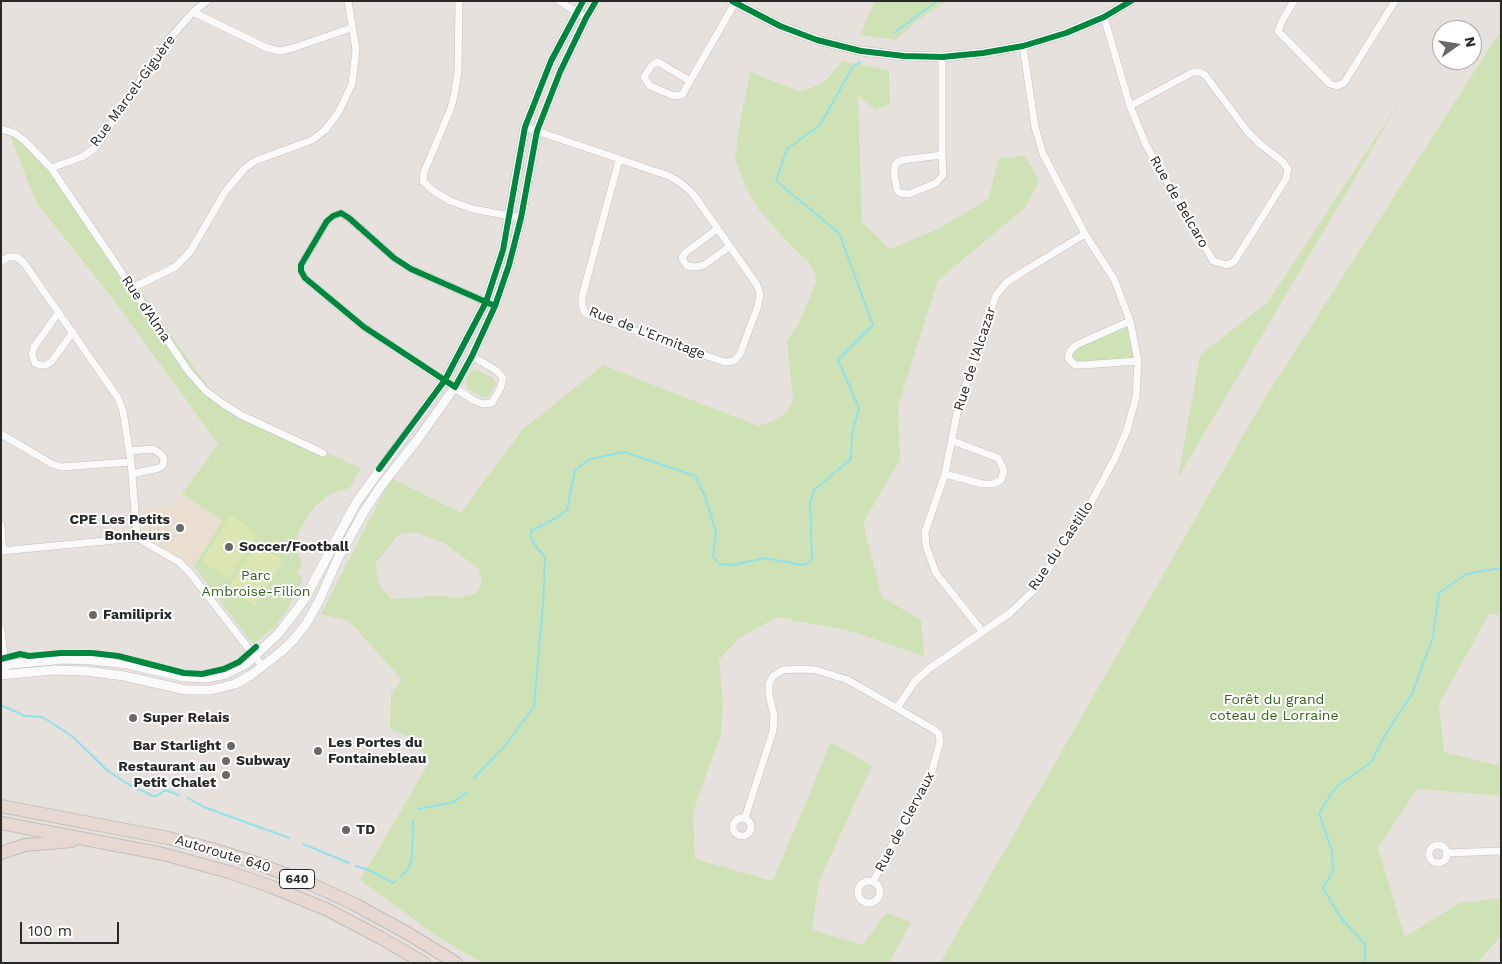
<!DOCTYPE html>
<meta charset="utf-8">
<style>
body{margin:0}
#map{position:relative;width:1502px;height:964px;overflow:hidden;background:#e7e1dd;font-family:"Work Sans",sans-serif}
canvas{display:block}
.frame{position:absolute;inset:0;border:2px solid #282828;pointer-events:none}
.north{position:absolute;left:1432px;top:20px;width:50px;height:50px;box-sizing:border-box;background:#fff;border:1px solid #a9a9a9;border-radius:50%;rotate:77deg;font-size:14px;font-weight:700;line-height:20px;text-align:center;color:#282828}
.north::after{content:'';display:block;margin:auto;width:18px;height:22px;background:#6b6967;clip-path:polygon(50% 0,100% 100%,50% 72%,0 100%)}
.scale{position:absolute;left:20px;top:922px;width:99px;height:22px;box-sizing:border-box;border:2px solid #282828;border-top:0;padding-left:6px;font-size:15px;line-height:18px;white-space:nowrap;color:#282828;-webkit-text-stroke:4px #fff;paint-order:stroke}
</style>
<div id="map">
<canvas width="1502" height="964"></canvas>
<div class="frame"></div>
<div class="north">N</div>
<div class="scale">100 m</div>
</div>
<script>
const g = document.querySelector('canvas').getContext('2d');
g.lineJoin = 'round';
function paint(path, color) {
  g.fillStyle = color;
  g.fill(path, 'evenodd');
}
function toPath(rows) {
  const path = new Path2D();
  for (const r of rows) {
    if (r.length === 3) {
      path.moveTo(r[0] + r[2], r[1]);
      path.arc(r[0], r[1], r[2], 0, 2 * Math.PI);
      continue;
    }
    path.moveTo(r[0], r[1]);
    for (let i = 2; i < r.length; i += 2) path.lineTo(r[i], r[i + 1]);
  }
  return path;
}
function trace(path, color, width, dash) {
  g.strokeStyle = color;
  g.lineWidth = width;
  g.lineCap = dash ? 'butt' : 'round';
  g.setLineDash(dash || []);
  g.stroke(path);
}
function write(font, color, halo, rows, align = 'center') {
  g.font = font + ' "Work Sans",sans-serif';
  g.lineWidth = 4;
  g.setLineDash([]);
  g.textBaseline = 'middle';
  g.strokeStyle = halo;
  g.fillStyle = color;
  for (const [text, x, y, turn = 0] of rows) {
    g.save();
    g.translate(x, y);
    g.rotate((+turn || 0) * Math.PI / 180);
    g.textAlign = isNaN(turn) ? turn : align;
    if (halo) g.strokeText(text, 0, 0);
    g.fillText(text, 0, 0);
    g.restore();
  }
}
paint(toPath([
 [182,494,223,521,194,566,141,535,139,507,174,506]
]), '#eaded1');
paint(toPath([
 [875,1,947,1,916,21,896,40,860,35],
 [1501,30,1501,615,1489,614,1439,704,1444,752,1501,766,1501,796,1417,789,1378,848,1405,937,1459,903,1501,898,1501,936,1477,963,940,963,1263,401],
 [843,61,889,70,890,104,876,110,858,95,862,222,890,249,938,229,988,199,999,158,1025,156,1039,181,1025,208,938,280,898,406,900,460,863,523,882,597,921,620,924,656,854,632,777,617,738,639,719,660,723,704,721,734,693,812,695,859,773,881,831,742,872,766,819,881,812,930,863,945,886,913,911,922,889,963,483,963,440,938,360,880,430,761,412,738,390,729,391,693,402,680,349,621,321,614,391,478,461,513,522,430,603,365,758,426,775,420,787,412,793,401,787,340,800,322,816,281,815,273,806,259,794,249,759,210,750,195,735,160,739,127,750,72,801,92,823,83],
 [416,532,444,543,479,569,482,583,475,594,456,598,432,595,413,598,391,599,379,584,375,564,398,535],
 [1405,93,1178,478,1200,355,1268,302],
 [7,127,20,132,52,166,217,400,240,415,361,468,350,488,332,493,315,506,300,529,296,543,302,568,297,572,303,578,287,610,275,627,253,644,194,566,223,521,182,494,218,444,113,299,36,202],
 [1130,321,1138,361,1082,365,1068,358,1070,351],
 [478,370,494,379,496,384,491,393,487,397,482,397,468,389,466,381,472,371]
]), '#cfe2b5');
paint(toPath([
 [230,515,257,533,229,579,202,561],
 [256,543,283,560,255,606,228,589]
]), '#dbe6b3');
trace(toPath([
 [894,33,937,1],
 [1,705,25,716,42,717,49,721,73,737,108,771,128,784,153,796,157,796,165,790,179,795],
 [474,778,504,747,534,707,543,604,545,557,532,541,531,531,558,517,567,510,575,470,590,459,624,452,695,476,705,496,716,532,713,556,719,564,733,565,764,558,803,565,809,563,812,558,810,504,814,490,851,459,852,434,859,408,838,360,873,325,839,233,776,181,787,149,820,125,852,68,860,62],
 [188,798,204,807,289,838],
 [419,809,454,802,468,792],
 [303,844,349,863],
 [356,866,371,871,393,883,396,881],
 [400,877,407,871,412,860,413,821],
 [1364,963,1365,960,1365,944,1340,917,1323,888,1333,871,1332,851,1319,813,1335,788,1371,762,1384,737,1412,694,1433,637,1439,593,1466,574,1501,568]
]), '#90e1e9', 2);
const minor = toPath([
 [459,1,458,71,455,91,451,108,424,172,423,181,432,190,450,201,473,209,521,218],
 [559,1,586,18],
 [1294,1,1282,21,1278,31,1330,84,1337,86,1344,83,1395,1],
 [193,12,267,48,280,51,293,48,351,28],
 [1104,17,1130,106,1146,145,1213,261,1227,265,1234,262,1286,179,1288,169,1283,162,1260,144,1247,131,1205,75,1200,72,1193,72,1130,106],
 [690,81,658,62,652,65,644,77,650,86,674,96,682,95,736,1],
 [525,127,669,176,681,183,694,195,757,285,760,293,758,306,740,354,734,361,724,362,585,313,582,306,582,297,619,160],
 [1,129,14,133,24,140,51,168,189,372,206,391,222,403,241,415,323,453],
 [942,155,902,160,898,162,895,165,894,173,897,190,900,193,909,194,936,183,943,175,942,155,942,57],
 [51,168,82,157,95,148,165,44,193,12,207,1],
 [717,229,685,253,682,258,687,266,696,267,704,265,729,247],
 [1,261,9,257,17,257,24,263,118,398,123,411,131,462,137,538],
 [132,288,175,267,190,252,225,192,244,169,255,161,312,140,325,130,338,113,352,84,356,50,348,1],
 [59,312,34,347,32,355,35,363,40,365,46,365,51,362,73,332],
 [1130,321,1076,345,1070,351,1068,358,1075,365,1082,365,1138,361],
 [472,356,497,371,503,378,501,387,492,403,483,404,473,400,364,327,305,278,301,271,301,265,327,221,333,216,341,213,349,218,394,258,411,269,495,306],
 [1,434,52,464,61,467,131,462],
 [129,451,153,449,161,454,164,459,163,465,159,468,132,474],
 [945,474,983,484,993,484,1001,480,1004,470,998,458,953,441],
 [1,525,3,551],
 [1,551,137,538,179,562,190,573,263,667],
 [1,630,6,675],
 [982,631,936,573,926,546,925,532,945,474,957,413,962,397,996,295,1007,282,1024,271,1085,234],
 [897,708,915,681,930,668,1010,613,1035,589,1087,510,1115,458,1127,430,1136,397,1138,361,1130,321,1114,279,1085,234,1043,154,1035,127,1023,46],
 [742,827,9],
 [745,818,773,731,774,716,769,695,769,684,773,676,783,670,800,669,816,670,848,680,933,729,939,734,940,742,930,778,893,843,873,882],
 [1438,854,9],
 [1446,853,1501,851],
 [869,892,11]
]);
const tertiary = toPath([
 [732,1,780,26,817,40,861,51,904,56,942,57,983,53,1023,46,1066,33,1104,17,1131,1],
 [1,665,64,659,92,660,128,664,184,677,206,678,226,674,246,664,279,633,304,600,356,503,445,380,486,302,503,250,525,127,551,61,583,1],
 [1,675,53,670,86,671,124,676,186,690,211,690,235,684,251,675,282,651,294,639,306,624,319,601,338,558,365,510,381,486,418,439,455,387,472,356,495,306,509,265,521,218,537,131,560,72,586,18,596,1]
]);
const motorway = toPath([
 [1,806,168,838,212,849,259,864,313,885,354,904,409,934,456,963],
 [1,823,163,854,229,872,272,887,328,910,381,938,424,963],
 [1,853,25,845,72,841]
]);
trace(minor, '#c0bfbf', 8);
trace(tertiary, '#c0bfbf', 10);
trace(motorway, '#bfbdbc', 14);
trace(minor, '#fbfafa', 7);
trace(tertiary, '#fbfafa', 9);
trace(motorway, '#e8d8d2', 12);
trace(toPath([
 [732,1,780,26,817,40,861,51,904,56,942,57,983,53,1023,46,1066,33,1104,17,1131,1],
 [495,306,411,269,394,258,349,218,341,213,333,216,327,221,301,265,301,271,305,278,364,327,455,387,472,356,495,306,509,265,521,218,537,131,560,72,586,18,596,1],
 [379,469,445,380,486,302,503,250,525,127,551,61,583,1],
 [1,659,20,654,29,656,61,653,92,653,118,656,184,673,202,674,224,669,239,662,256,647]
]), '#00873e', 6);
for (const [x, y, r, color] of [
 [180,528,5,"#6b6967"],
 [229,547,5,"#6b6967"],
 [93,615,5,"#6b6967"],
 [133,718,5,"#6b6967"],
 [231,746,5,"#6b6967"],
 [318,751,5,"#6b6967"],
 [226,761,5,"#6b6967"],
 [226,775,5,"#6b6967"],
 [346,830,5,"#6b6967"]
]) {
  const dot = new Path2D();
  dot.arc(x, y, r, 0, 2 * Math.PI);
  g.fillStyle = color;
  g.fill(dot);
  trace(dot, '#fff', 2);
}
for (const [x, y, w] of [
 [297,879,35]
]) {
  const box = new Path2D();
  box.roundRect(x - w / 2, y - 9.5, w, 19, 4);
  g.fillStyle = '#fff';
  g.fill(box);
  trace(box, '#282828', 1);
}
write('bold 12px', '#282828', null, [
 ["640",297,879]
]);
write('14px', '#282828', '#fff', [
 ["Rue Marcel-Giguère",133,91,-54],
 ["Rue de Belcaro",1179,202,60],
 ["Rue d'Alma",146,309,56],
 ["Rue de L'Ermitage",647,333,21],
 ["Rue de l'Alcazar",975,359,-72],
 ["Rue du Castillo",1061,546,-56],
 ["Rue de Clervaux",905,822,-62],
 ["Autoroute 640",223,854,17]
]);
write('bold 14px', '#282828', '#fff', [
 ["CPE Les Petits",170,520,"right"],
 ["Bonheurs",170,536,"right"],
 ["Soccer/Football",239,547],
 ["Familiprix",103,615],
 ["Super Relais",143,718],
 ["Les Portes du",328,743],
 ["Fontainebleau",328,759],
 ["Bar Starlight",221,746,"right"],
 ["Subway",236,761],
 ["Restaurant au",216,767,"right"],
 ["Petit Chalet",216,783,"right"],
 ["TD",356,830]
], 'left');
write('14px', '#356419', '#fff', [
 ["Parc",256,576],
 ["Ambroise-Filion",256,592],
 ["Forêt du grand",1274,700],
 ["coteau de Lorraine",1274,716]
]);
</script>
